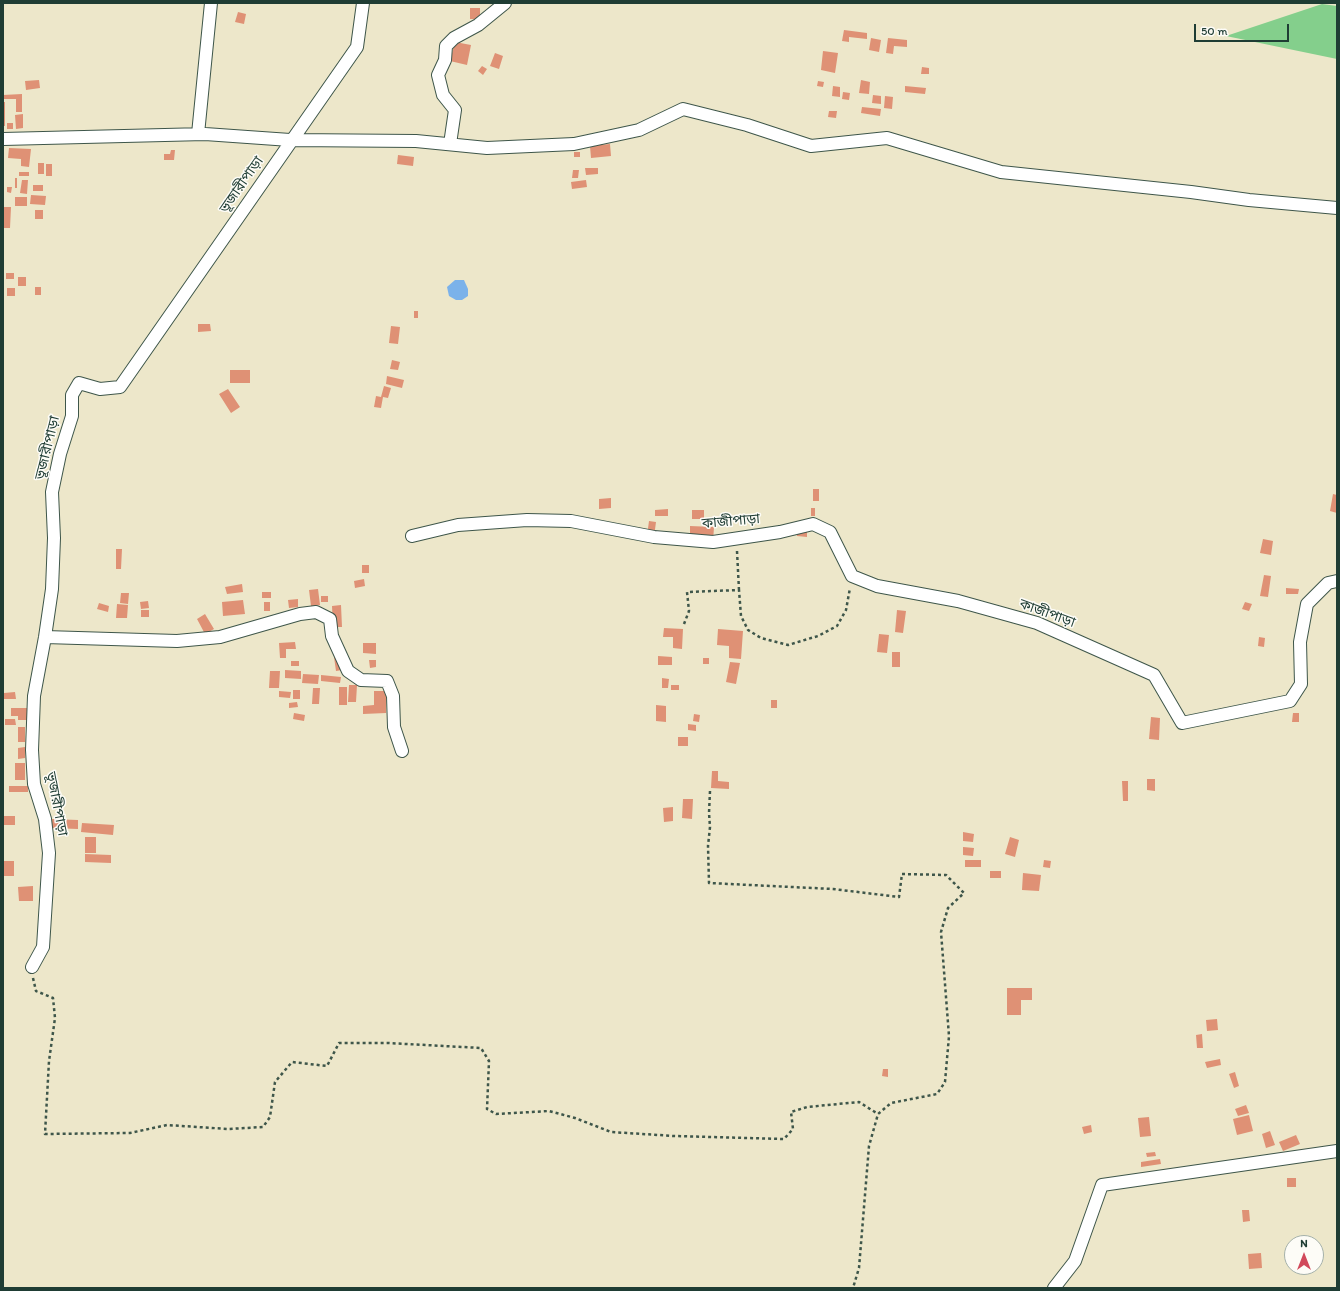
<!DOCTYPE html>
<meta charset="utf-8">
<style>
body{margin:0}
#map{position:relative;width:1340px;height:1291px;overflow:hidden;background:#ede7ca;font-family:Itim,sans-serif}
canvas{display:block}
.frame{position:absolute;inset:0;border:4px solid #1f3d34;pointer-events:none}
.north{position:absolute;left:1284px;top:1235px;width:40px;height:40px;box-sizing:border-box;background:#fdfcf7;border:1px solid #a4b0a9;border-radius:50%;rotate:0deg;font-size:11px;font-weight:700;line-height:16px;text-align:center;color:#1f3d34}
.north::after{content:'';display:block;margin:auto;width:14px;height:18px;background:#d1495b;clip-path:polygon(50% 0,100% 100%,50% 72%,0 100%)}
.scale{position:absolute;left:1194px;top:24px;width:95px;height:18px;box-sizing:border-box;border:2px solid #1f3d34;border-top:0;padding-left:5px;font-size:12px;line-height:14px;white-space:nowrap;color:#1f3d34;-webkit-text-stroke:3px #fdfcf7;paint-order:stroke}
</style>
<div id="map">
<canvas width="1340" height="1291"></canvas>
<div class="frame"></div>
<div class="north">N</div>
<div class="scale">50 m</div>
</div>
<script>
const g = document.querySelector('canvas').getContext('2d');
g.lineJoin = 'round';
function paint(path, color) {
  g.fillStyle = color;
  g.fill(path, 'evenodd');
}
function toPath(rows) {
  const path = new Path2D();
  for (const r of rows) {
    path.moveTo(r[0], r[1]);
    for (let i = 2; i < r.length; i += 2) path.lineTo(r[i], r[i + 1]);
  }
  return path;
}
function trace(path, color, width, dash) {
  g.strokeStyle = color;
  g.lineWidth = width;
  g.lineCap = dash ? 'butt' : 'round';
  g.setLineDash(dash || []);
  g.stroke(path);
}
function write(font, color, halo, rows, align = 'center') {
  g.font = font + ' Itim,"Noto Sans Bengali",sans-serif';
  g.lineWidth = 3;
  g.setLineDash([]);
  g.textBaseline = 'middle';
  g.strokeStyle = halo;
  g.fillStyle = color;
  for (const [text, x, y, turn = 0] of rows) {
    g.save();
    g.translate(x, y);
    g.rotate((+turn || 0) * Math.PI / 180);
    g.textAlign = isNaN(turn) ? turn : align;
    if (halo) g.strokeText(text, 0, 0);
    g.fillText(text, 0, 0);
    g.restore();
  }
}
paint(toPath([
 [1322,4,1337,6,1337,59,1226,36]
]), '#84cf8c');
paint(toPath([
 [455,280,464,280,468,289,468,296,462,300,456,300,449,296,447,287]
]), '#7bb2ea');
paint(toPath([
 [470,8,480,8,480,19,470,19],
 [238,12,246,14,244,24,235,22],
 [844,30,867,33,867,39,849,37,849,42,842,41],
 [871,38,881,40,879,52,869,50],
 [888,38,907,40,907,47,894,46,893,54,886,53],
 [455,42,471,45,467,65,450,61],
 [823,51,838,53,835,73,821,70],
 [495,53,503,56,499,69,490,66],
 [482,66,487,69,483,75,478,71],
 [922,67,929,68,929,74,921,74],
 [39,80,40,88,26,90,25,81],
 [861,80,870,82,869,94,859,93],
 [818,81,824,82,823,87,817,86],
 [833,86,840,87,840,97,832,96],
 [905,86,926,88,925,94,905,92],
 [843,92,850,93,849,100,842,99],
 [22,94,22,112,16,112,16,99,3,99,3,95],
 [873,95,881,96,881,104,872,103],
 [885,96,893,97,892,109,884,108],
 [3,102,5,102,5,126,3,126],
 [862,107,881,109,880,116,861,113],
 [829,111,837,111,836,118,828,117],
 [23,114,23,128,16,129,15,115],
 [7,123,13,123,13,129,7,129],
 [610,144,611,156,591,158,590,146],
 [9,148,31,149,29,167,21,166,21,159,8,158],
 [171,150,175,150,174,160,164,160,164,154,170,154],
 [574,152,580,152,580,157,574,157],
 [398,155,414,157,413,166,397,164],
 [38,163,44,163,44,174,38,174],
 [46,164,52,164,52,176,46,176],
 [585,168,598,168,598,174,586,175],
 [573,170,579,170,578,178,572,178],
 [19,172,29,172,29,176,19,176],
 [15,178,17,178,17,188,15,188],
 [22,180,28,180,27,194,20,193],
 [586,180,587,187,572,189,571,182],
 [33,185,43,185,43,191,33,191],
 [7,187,12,187,11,193,7,192],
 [31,195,46,196,45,205,30,204],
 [15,197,27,197,27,206,15,206],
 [3,207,11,207,10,228,3,228],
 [35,210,43,210,43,219,35,219],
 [6,273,14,273,14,279,6,279],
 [18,277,26,277,26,286,18,286],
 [35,287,41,287,41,295,35,295],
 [7,288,15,288,15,296,7,296],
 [414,311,418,311,418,318,414,318],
 [198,324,210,324,211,331,198,332],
 [391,326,400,327,398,344,389,343],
 [392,360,400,362,398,370,390,369],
 [230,370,250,370,250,383,230,383],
 [387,376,404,380,402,388,386,384],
 [384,386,391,388,388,398,383,397,381,408,374,407,376,396,381,397],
 [228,389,240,407,231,413,219,394],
 [39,444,46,445,45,454,38,452],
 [813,489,819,489,819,501,813,501],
 [1333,494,1337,495,1337,513,1330,511],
 [611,498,611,508,599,509,599,499],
 [811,508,815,508,815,516,811,516],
 [668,509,668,516,655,516,655,510],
 [692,510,704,510,704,519,692,519],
 [649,521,656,522,654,537,647,536],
 [690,526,714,527,713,542,690,541],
 [797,528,807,529,807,537,797,536],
 [1263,539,1273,541,1271,555,1260,553],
 [116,549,122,549,121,569,116,569],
 [362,565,369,565,369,573,362,573],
 [1264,575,1271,576,1268,597,1260,596],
 [364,579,365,586,355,588,354,581],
 [242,584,243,592,227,594,225,587],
 [1286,588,1299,589,1298,594,1286,594],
 [318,589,320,605,311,606,309,590],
 [262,592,271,592,271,598,262,598],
 [121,593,129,593,128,604,120,603],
 [321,596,328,596,328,602,321,602],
 [298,599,298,607,289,608,288,600],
 [243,600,245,614,223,616,222,602],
 [148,601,149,608,141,609,140,602],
 [264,602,270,602,270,611,264,611],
 [1245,602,1252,604,1249,611,1242,609],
 [99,603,109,606,108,612,97,609],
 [117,604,128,605,127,618,116,618],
 [341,605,342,627,333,627,332,606],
 [141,610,149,610,149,617,141,617],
 [897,610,906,611,903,633,895,632],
 [205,614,214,629,205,634,197,619],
 [664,628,683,629,682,649,673,648,673,637,663,637],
 [718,629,743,631,741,659,729,658,729,646,717,645],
 [879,634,889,635,887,653,877,652],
 [1259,637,1265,638,1264,647,1258,646],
 [295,642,296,649,286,649,286,658,280,658,279,643],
 [363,643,376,643,376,654,363,653],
 [892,652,900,652,900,667,892,667],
 [340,656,342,670,336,671,334,657],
 [658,656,672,657,672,665,658,665],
 [703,658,709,658,709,664,703,664],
 [369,660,376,660,376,667,370,668],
 [291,661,299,661,299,666,291,666],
 [730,662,740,663,736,684,726,682],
 [285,670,301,671,301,679,285,678],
 [270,671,280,671,279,688,269,688],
 [303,674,319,675,318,684,302,683],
 [321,675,341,677,340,683,321,681],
 [662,678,669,679,668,688,662,688],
 [349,685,357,685,356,702,348,702],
 [671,685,679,685,679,690,671,690],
 [339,687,347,687,347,705,339,705],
 [313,688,320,688,319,704,312,704],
 [293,690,300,690,300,699,293,699],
 [279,691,291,692,290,698,279,697],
 [374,691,386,691,386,713,363,714,363,706,374,705],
 [15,692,16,699,4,699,4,693],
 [771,700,777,700,777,708,771,708],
 [297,702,298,707,289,708,289,703],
 [656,705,666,706,666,722,656,721],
 [11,708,27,708,27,720,18,720,18,716,11,716],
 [294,713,305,715,304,721,293,719],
 [1293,713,1299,713,1299,722,1292,722],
 [694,714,700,715,699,722,693,721],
 [1151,717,1160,718,1159,740,1149,739],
 [5,719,15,719,16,725,5,725],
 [688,724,696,725,696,731,688,730],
 [18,727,25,727,25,742,18,742],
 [678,737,688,737,688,746,678,746],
 [25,747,25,758,18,759,18,748],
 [15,763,25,763,25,780,15,780],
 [712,771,718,771,718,781,729,782,729,789,711,788],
 [1147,779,1155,779,1155,791,1147,790],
 [1122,781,1128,781,1128,801,1123,801],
 [9,786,28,786,28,792,9,792],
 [683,799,693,799,692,819,682,818],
 [673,807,673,821,664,822,663,808],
 [3,816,15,816,15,825,3,825],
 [52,819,78,820,78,829,51,828],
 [82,823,114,825,113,835,81,832],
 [963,832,974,834,973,842,963,841],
 [85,837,96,837,96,853,85,853],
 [1010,837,1019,840,1015,857,1005,854],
 [963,847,974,848,973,856,963,855],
 [85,854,111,855,111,863,85,862],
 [965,860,981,860,981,867,965,867],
 [1044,860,1051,861,1050,868,1043,867],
 [3,861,14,861,14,876,3,876],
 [990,871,1001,871,1001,878,990,878],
 [1023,873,1041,875,1039,891,1022,890],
 [33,886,33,901,19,901,18,887],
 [1007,988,1032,988,1032,1000,1021,1000,1021,1015,1007,1015],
 [1217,1019,1218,1030,1207,1031,1206,1020],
 [1202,1034,1203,1048,1197,1048,1196,1035],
 [1220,1059,1221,1065,1207,1068,1205,1062],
 [883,1069,888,1069,888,1077,882,1076],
 [1235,1072,1239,1086,1234,1088,1229,1074],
 [1246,1105,1249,1113,1238,1116,1235,1109],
 [1249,1115,1253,1131,1237,1135,1233,1119],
 [1149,1117,1151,1136,1140,1137,1138,1118],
 [1091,1125,1092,1132,1084,1134,1082,1127],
 [1270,1131,1275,1145,1266,1148,1262,1134],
 [1296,1135,1300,1144,1283,1151,1279,1142],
 [1155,1152,1156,1156,1147,1157,1146,1153],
 [1160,1159,1161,1164,1141,1167,1141,1162],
 [1287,1178,1296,1178,1296,1187,1287,1187],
 [1242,1210,1249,1210,1250,1221,1243,1222],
 [1288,1248,1292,1248,1292,1257,1289,1257],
 [1261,1253,1262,1268,1249,1269,1248,1254]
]), '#df9175');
const street = toPath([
 [198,134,211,3],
 [3,139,205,134,290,140,416,141,487,148,574,144,639,130,683,109,747,125,811,146,887,138,1001,172,1191,192,1249,200,1337,208],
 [450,144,455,110,443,95,438,75,445,60,446,46,454,38,478,25,505,3],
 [412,536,458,525,527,520,571,521,654,537,713,542,780,532,813,524,830,532,852,576,877,586,958,601,1037,623,1154,675,1182,723,1290,701,1301,684,1300,642,1307,604,1328,583,1337,581],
 [45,637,177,641,220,637,300,614,316,612,330,619,332,636,348,671,361,680,387,681,393,696,394,727,402,751],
 [32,967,43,947,49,853,45,819,34,784,32,750,34,696,45,637,52,589,54,538,52,492,60,454,72,416,72,395,79,383,100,389,120,387,357,47,363,3],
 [1054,1288,1075,1261,1102,1185,1337,1151]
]);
trace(street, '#3e564a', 14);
trace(toPath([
 [737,551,739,590],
 [684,624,689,611,687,592,739,590,741,616,748,630,761,638,788,645,818,636,837,626,846,610,850,588],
 [710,791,709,813,710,827,708,846,709,883,833,889,899,897,902,874,946,875,964,893,948,908,941,932,949,1036,945,1082,937,1094,891,1103,878,1114,869,1146,859,1268,853,1288],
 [33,978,36,991,53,998,55,1018,49,1061,45,1134,130,1133,167,1125,228,1129,263,1127,270,1117,275,1082,292,1062,327,1066,339,1043,388,1043,481,1048,489,1061,487,1109,496,1114,549,1111,575,1118,611,1132,674,1136,784,1139,793,1129,791,1112,807,1107,859,1102,878,1114]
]), '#3e564a', 2.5, [3, 3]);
trace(street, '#fff', 12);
write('14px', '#1f3d34', '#fdfcf7', [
 ["ভূজারীপাড়া",242,185,-55],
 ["ভূজারীপাড়া",48,448,-76],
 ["কাজীপাড়া",731,522,-5],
 ["কাজীপাড়া",1047,614,20],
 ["ভূজারীপাড়া",56,804,79]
]);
</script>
